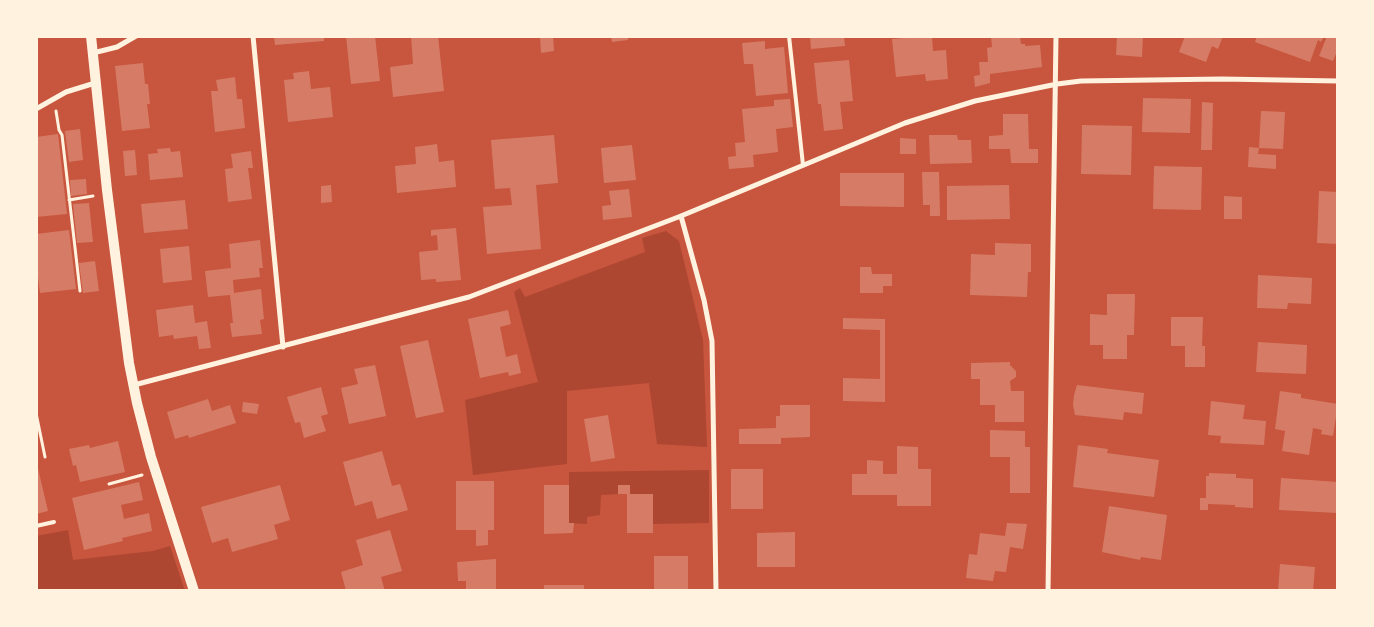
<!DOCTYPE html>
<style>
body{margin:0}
#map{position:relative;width:1374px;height:627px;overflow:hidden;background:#c8553d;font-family:"Alegreya Sans",sans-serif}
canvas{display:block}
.frame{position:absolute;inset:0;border:38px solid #fff3e0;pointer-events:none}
</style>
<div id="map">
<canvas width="1374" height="627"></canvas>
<div class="frame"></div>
</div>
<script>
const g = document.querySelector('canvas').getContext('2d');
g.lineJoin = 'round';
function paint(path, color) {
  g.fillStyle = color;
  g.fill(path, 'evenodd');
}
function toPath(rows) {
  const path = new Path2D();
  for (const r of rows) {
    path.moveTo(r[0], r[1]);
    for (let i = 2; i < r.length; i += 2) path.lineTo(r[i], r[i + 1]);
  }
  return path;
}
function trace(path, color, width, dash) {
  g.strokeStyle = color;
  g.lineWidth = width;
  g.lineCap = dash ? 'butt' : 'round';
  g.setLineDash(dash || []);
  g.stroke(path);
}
paint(toPath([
 [666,231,679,241,703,340,707,447,657,444,649,383,567,391,567,464,473,475,465,400,538,382,514,292,520,288,525,297,645,252,642,238],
 [709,470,709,523,653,524,653,494,630,494,630,485,619,485,618,494,601,495,600,515,587,517,587,524,569,523,569,472],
 [68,530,73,560,153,551,170,546,185,591,36,591,36,536]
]), '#ae4732');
paint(toPath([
 [274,36,324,36,324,41,275,45],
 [346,36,375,36,380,81,351,84],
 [411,36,438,36,444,91,393,97,390,67,413,64],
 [540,36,553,36,554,51,541,53],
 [611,36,628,36,628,40,612,42],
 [810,36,844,36,845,46,811,49],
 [932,36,933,51,946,50,948,79,926,81,925,74,896,77,892,39],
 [991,36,1020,36,1021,44,1025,44,1025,46,1040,45,1042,67,990,74,990,83,975,87,974,76,980,75,979,62,988,62,987,48,992,47],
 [1117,36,1143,36,1142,57,1116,55],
 [1185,36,1223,36,1218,49,1212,46,1206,62,1179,52],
 [1257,36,1324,36,1321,42,1318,40,1310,62,1255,42],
 [1327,36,1338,36,1338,49,1333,61,1319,56],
 [765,41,765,49,784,47,788,93,756,96,753,64,744,64,742,43],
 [849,60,853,101,840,102,843,129,824,131,821,104,818,104,814,63],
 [143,63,145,84,148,84,150,104,147,104,150,128,122,131,115,66],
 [309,71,311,89,330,87,333,117,288,122,284,80,294,79,293,73],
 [235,77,237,99,242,99,245,128,215,132,211,91,218,91,216,80],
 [1143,98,1191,99,1190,133,1142,132],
 [790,99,793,127,776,129,778,152,753,155,754,167,729,169,728,157,736,156,735,143,745,142,742,109,774,106,774,100],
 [1202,102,1213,103,1212,150,1201,150],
 [1261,111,1285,112,1283,149,1259,148],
 [1003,114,1028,114,1029,149,1038,149,1038,163,1011,163,1010,149,989,149,989,136,1003,135],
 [1082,125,1132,126,1131,175,1081,174],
 [80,129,83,160,69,162,65,131],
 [58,134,67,214,36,217,36,137],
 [554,135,558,183,536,185,541,249,487,254,483,207,512,205,510,188,495,189,491,140],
 [929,135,957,135,958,140,971,140,972,163,930,164],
 [900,138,916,139,916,154,900,154],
 [437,144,439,162,454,160,456,187,397,193,395,166,416,164,415,147],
 [632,145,636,180,604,183,601,148],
 [1249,147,1259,148,1258,154,1276,155,1276,169,1248,167],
 [170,148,171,152,180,151,183,177,150,180,148,154,158,153,157,149],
 [135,150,137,175,125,176,123,151],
 [251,151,253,168,248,168,252,199,228,202,225,169,233,168,231,154],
 [1154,166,1202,167,1201,210,1153,209],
 [922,172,939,172,940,216,930,216,930,205,923,205],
 [840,173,904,173,904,207,840,206],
 [86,179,87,194,71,196,70,180],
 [331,185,332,202,321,203,321,186],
 [1009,185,1010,219,947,220,947,186],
 [629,189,632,217,603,220,602,206,611,205,609,191],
 [1319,191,1338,192,1338,244,1317,243],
 [1224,196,1242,197,1242,219,1224,219],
 [185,200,188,229,144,233,141,204],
 [89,203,93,242,77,243,73,204],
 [456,228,461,280,436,282,436,279,421,280,419,252,438,250,437,235,431,236,431,230],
 [69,230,76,289,40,293,36,262,36,234],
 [260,240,263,268,259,268,260,277,233,280,234,293,261,289,264,319,260,320,262,334,232,337,230,323,233,323,230,295,208,297,205,271,231,268,229,244],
 [995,243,1031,244,1031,272,1028,272,1027,297,970,295,971,254,995,255],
 [189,246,192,280,163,283,160,249],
 [95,261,99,291,83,293,79,263],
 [860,267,871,267,872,274,892,274,892,286,883,286,883,293,860,293],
 [1258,275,1312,278,1311,304,1288,303,1287,309,1257,308],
 [1107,294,1135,294,1134,335,1127,335,1127,359,1103,359,1103,345,1090,345,1090,314,1107,315],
 [193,305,195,323,207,321,211,348,199,349,197,336,174,339,173,335,159,337,156,310],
 [508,310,511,324,500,327,506,357,517,354,521,373,509,376,508,372,480,378,468,319],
 [1171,317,1203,317,1202,346,1205,346,1205,367,1185,367,1185,346,1171,346],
 [843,318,885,319,885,402,843,401,843,378,880,379,880,330,843,329],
 [428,340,444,412,416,418,400,346],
 [1258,342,1307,345,1306,374,1256,372],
 [1010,362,1010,365,1016,371,1016,377,1010,381,1011,391,1024,391,1024,422,995,422,995,405,980,405,980,379,971,379,971,363],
 [375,365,386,416,349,424,341,388,358,384,354,369],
 [1077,385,1144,393,1142,414,1124,412,1123,420,1075,415,1073,405,1074,395],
 [321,387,328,414,321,416,326,431,304,438,300,422,295,423,287,397],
 [1280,391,1301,394,1301,398,1338,404,1333,436,1321,434,1322,430,1313,428,1309,455,1282,451,1285,431,1275,429],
 [208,399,212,411,230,405,236,423,189,438,188,435,175,439,167,412],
 [1211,401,1245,405,1243,419,1266,421,1264,445,1220,443,1221,436,1208,435],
 [243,402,259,404,257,414,242,412],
 [780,405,810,405,810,437,781,438,781,444,739,444,739,429,776,428,776,416,780,416],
 [608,415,615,458,591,462,584,419],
 [990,430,1025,431,1025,447,1030,447,1030,493,1010,493,1010,457,990,457],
 [118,441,125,472,80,482,76,465,73,466,69,449,89,445,90,448],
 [1078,445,1108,449,1107,453,1159,460,1154,497,1073,487],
 [897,446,918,447,918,469,931,469,931,506,897,506,897,495,852,495,852,474,867,474,867,460,883,461,883,474,897,474],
 [382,451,392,486,400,484,408,510,377,519,372,501,355,506,343,462],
 [36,460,48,511,36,514],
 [731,469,763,469,763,509,731,509],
 [1209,473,1236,474,1236,478,1253,479,1253,508,1235,507,1235,505,1208,504,1208,510,1200,510,1200,498,1206,498,1206,476,1209,476],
 [1281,478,1338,482,1338,513,1279,510],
 [456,481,494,481,494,530,488,530,488,545,476,546,476,530,456,530],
 [139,482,143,500,121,505,124,519,149,513,152,531,122,538,123,541,84,550,72,498],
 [280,485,290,520,274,525,278,539,232,552,228,538,212,543,201,507],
 [544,485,569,485,569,523,574,523,573,533,544,534],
 [618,485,630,485,630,494,653,494,653,533,627,533,627,494,618,494],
 [1109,506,1167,515,1161,560,1141,557,1140,560,1102,552],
 [1007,523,1027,524,1023,549,1010,547,1006,572,995,571,993,581,966,578,969,554,977,555,980,533,1005,536],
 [390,530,402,571,381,577,385,591,346,591,341,572,363,565,356,540],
 [795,532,795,567,757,567,757,533],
 [654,556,688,556,688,591,654,591],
 [496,559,496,590,466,591,466,581,458,581,457,562],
 [1280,564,1315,567,1313,591,1278,591],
 [544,585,584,585,584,591,544,591]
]), '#d67c66');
trace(toPath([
 [56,111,59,130,62,135,80,291],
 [69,200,93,196],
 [36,413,45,457],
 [109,484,142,475]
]), '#fff3e0', 3);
trace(toPath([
 [789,36,803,165],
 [36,526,54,522]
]), '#fff3e0', 4);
trace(toPath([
 [253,36,283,347],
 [93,53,117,47,136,36],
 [36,109,66,92,95,83],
 [681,216,704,300,712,341,716,591],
 [134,385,469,297,681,216,905,123,975,101,1057,84,1081,81,1222,79,1338,81],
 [1048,591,1056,36]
]), '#fff3e0', 5);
trace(toPath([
 [91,36,107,190,129,363,137,403,151,457,194,591]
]), '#fff3e0', 10);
</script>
